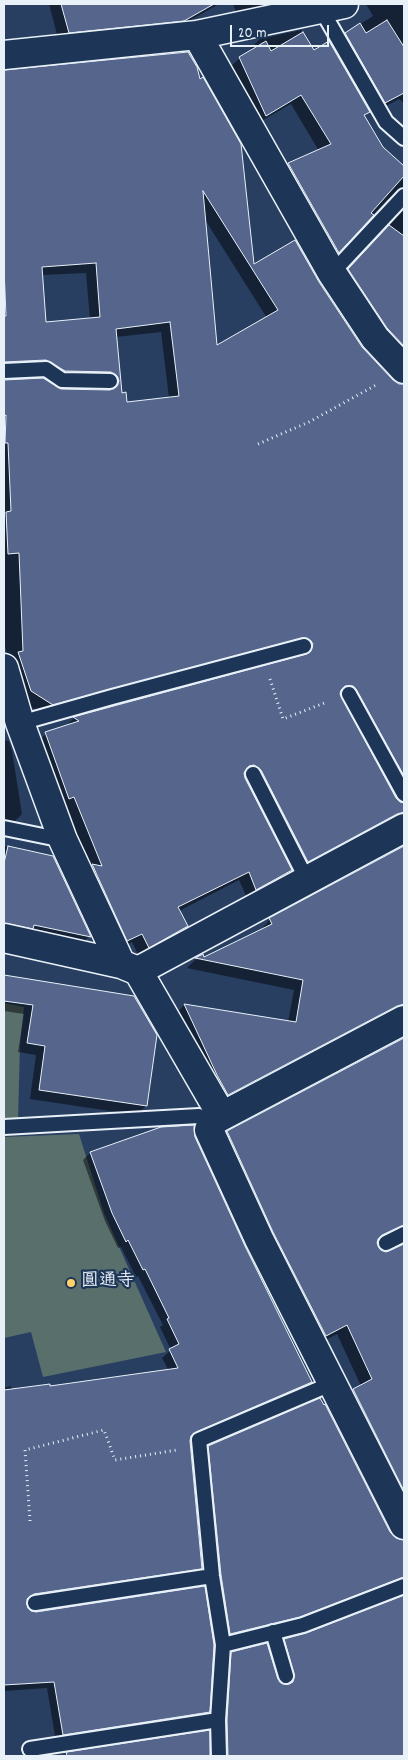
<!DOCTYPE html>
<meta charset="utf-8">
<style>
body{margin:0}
#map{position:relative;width:408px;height:1760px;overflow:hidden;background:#283f62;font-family:Dekko,sans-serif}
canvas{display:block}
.frame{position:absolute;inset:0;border:5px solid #e8f1f8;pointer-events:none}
.scale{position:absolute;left:230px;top:25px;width:99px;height:22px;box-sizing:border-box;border:2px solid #e8f1f8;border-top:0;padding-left:6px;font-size:15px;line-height:18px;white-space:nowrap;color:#e8f1f8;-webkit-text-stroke:4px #1d3557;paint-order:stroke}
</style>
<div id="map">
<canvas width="408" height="1760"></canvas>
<div class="frame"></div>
<div class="scale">20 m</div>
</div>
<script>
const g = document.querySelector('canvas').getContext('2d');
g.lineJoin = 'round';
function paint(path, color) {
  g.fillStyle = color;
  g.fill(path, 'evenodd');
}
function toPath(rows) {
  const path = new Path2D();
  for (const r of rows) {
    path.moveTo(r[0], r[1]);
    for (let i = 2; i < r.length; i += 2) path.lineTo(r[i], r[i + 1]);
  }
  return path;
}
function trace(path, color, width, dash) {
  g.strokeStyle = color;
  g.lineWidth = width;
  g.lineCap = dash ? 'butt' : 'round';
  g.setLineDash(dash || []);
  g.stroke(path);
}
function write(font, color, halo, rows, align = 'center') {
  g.font = font + ' Dekko,"Klee One",sans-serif';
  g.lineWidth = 4.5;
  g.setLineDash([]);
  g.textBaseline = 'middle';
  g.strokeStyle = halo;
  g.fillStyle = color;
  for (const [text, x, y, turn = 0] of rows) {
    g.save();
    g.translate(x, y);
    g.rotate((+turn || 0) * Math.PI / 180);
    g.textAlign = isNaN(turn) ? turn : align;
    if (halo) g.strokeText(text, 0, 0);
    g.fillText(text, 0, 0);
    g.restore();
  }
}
paint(toPath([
 [4,1003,24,1007,20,1045,18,1121,4,1122],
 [79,1134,104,1213,166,1352,43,1377,31,1332,4,1338,4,1137]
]), '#596f6b');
paint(toPath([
 [49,4,219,4,189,21,143,31,59,42],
 [233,4,285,4,238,17],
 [366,4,404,4,404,103,399,99,375,112,336,43,345,34,373,16],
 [301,30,313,51,368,111,364,116,382,148,404,168,404,366,339,279,401,213,403,208,403,203,395,197,388,199,328,262,279,174,288,164,319,151,291,104,256,124,230,67,240,58,251,51,250,49,260,39],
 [188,53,253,267,318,282,361,347,392,381,400,385,404,385,404,826,298,871,247,776,244,776,244,778,291,870,281,880,247,898,239,880,179,911,187,926,177,936,139,956,132,942,118,950,89,868,65,806,36,743,46,734,64,728,74,718,303,657,303,653,42,714,22,701,4,643,4,380,43,379,61,390,110,391,104,383,36,370,4,371,4,71],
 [204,218,267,318,216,347],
 [86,273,90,319,45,324,42,275],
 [161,332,169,398,126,403,120,394,116,337],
 [339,694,347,699,403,804,395,799],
 [4,740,9,741,12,751,22,814,12,824,4,827],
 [4,846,52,857,89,936,80,946,4,933],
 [404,847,404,1018,218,1104,175,1015,184,1005,288,1022,294,990,187,968,196,959,202,956,203,958,261,930,270,919],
 [4,976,136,1002,146,1106,137,1115,30,1099,36,1055,18,1052,24,1014,4,1011],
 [404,1039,404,1519,344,1400,354,1390,361,1386,337,1334,316,1345,218,1142,228,1132],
 [390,1235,402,1240,404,1245,385,1253,380,1251,376,1243],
 [194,1137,244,1246,311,1382,304,1389,190,1438,201,1568,194,1575,26,1601,27,1609,209,1712,201,1719,56,1742,47,1688,4,1691,4,1388,11,1386,12,1390,49,1387,169,1371,162,1358,171,1350,160,1327,163,1325,138,1276,136,1277,121,1247,118,1248,105,1221,83,1160,90,1153],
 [209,1447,389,1533,395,1539,404,1542,404,1756,218,1756,222,1663,232,1653,286,1686,275,1650,285,1640,307,1634,403,1597,400,1589,289,1626,221,1643,199,1457],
 [208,1732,210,1756,64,1756,67,1753]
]), '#0007');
const building = toPath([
 [61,4,214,4,184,21,69,33,61,4],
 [387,20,404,47,404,93,385,103,345,33,360,23,366,33,387,20],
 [303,32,314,50,329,41,370,112,364,115,383,147,404,166,404,176,371,213,374,215,339,253,288,163,331,144,301,95,266,116,239,57,266,41,271,51,303,32],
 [188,52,197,67,200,79,203,77,241,144,254,264,295,240,319,282,362,347,393,380,399,384,404,384,404,776,356,689,353,686,345,686,341,690,340,694,396,798,400,802,404,803,404,812,397,814,308,862,261,770,254,765,249,766,244,773,245,778,292,870,256,890,249,872,178,907,188,926,149,948,142,934,127,941,92,864,102,866,74,797,69,799,45,732,79,721,73,717,306,654,310,652,313,644,310,640,302,638,53,705,31,691,18,652,23,651,19,553,8,554,6,512,11,511,8,443,5,443,6,415,4,416,4,380,43,378,61,389,110,390,117,386,119,381,117,376,111,372,65,371,46,360,4,362,4,316,6,316,4,268,4,70,188,52],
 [203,191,278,310,217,345,203,191],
 [96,263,100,317,46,322,42,267,96,263],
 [170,322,179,396,127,402,126,392,122,393,116,329,170,322],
 [389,225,404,236,404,346,387,328,348,269,389,225],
 [8,846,53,856,91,937,34,925,33,929,4,923,4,863,8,846],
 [404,846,404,1004,397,1006,228,1095,217,1075,184,1004,296,1022,303,980,195,958,203,954,204,957,272,924,269,918,404,846],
 [4,975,134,996,157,1035,147,1106,39,1090,45,1046,27,1043,33,1005,4,1001,4,975],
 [404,1038,404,1225,382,1235,378,1239,377,1243,381,1250,386,1252,404,1244,404,1491,353,1389,372,1379,347,1325,326,1336,273,1232,227,1131,404,1038],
 [194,1125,195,1137,245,1246,312,1382,196,1432,191,1436,190,1441,202,1569,34,1594,27,1599,28,1608,31,1611,36,1612,205,1586,214,1645,210,1712,63,1735,54,1682,4,1685,4,1390,50,1384,50,1386,178,1368,169,1349,179,1344,167,1319,169,1318,145,1269,143,1270,128,1240,126,1242,112,1213,90,1152,161,1127,194,1125],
 [320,1398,324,1405,325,1404,390,1532,396,1538,404,1540,404,1577,300,1617,230,1634,221,1575,208,1446,320,1398],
 [404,1595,404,1756,228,1756,227,1720,231,1652,267,1643,278,1679,284,1684,289,1684,293,1682,294,1674,284,1639,306,1633,404,1595],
 [210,1730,210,1756,67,1756,66,1752,210,1730]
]);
paint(building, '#55658c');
trace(building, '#e8f1f8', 1);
const lane = toPath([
 [321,9,386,122,404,138],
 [332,273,404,196],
 [4,371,46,369,62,380,110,381],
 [349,694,404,794],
 [20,723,112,697,304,646],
 [253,774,307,880],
 [4,828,63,840],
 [4,1127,199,1116,212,1122],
 [386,1243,404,1234],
 [35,1603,212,1576],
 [273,1632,286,1676],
 [223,1645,303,1625,404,1586],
 [30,1749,218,1720],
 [219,1756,218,1720,223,1645,212,1576,199,1440,333,1383]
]);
const street = toPath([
 [197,35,332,273,375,338,404,369],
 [4,55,197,35,344,4],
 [4,668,20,723,63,840,121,964],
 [4,938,121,964,138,971,222,1116],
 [138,971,404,828],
 [404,1020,222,1116,212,1122,209,1130,259,1239,404,1525]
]);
trace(lane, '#e8f1f8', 18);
trace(street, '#e8f1f8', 31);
trace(toPath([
 [258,444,309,422,376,385],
 [270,679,283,719,327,702],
 [30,1521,25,1450,104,1430,115,1460,177,1450]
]), '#e8f1f8', 3, [1, 4]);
trace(lane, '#1d3557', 14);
trace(street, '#1d3557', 28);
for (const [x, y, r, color] of [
 [71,1283,5,"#ffd166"]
]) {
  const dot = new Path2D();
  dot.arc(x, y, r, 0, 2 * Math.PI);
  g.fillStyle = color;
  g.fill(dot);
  trace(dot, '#1d3557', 2);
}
write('bold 18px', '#e8f1f8', '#1d3557', [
 ["圓通寺",81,1283]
], 'left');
</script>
